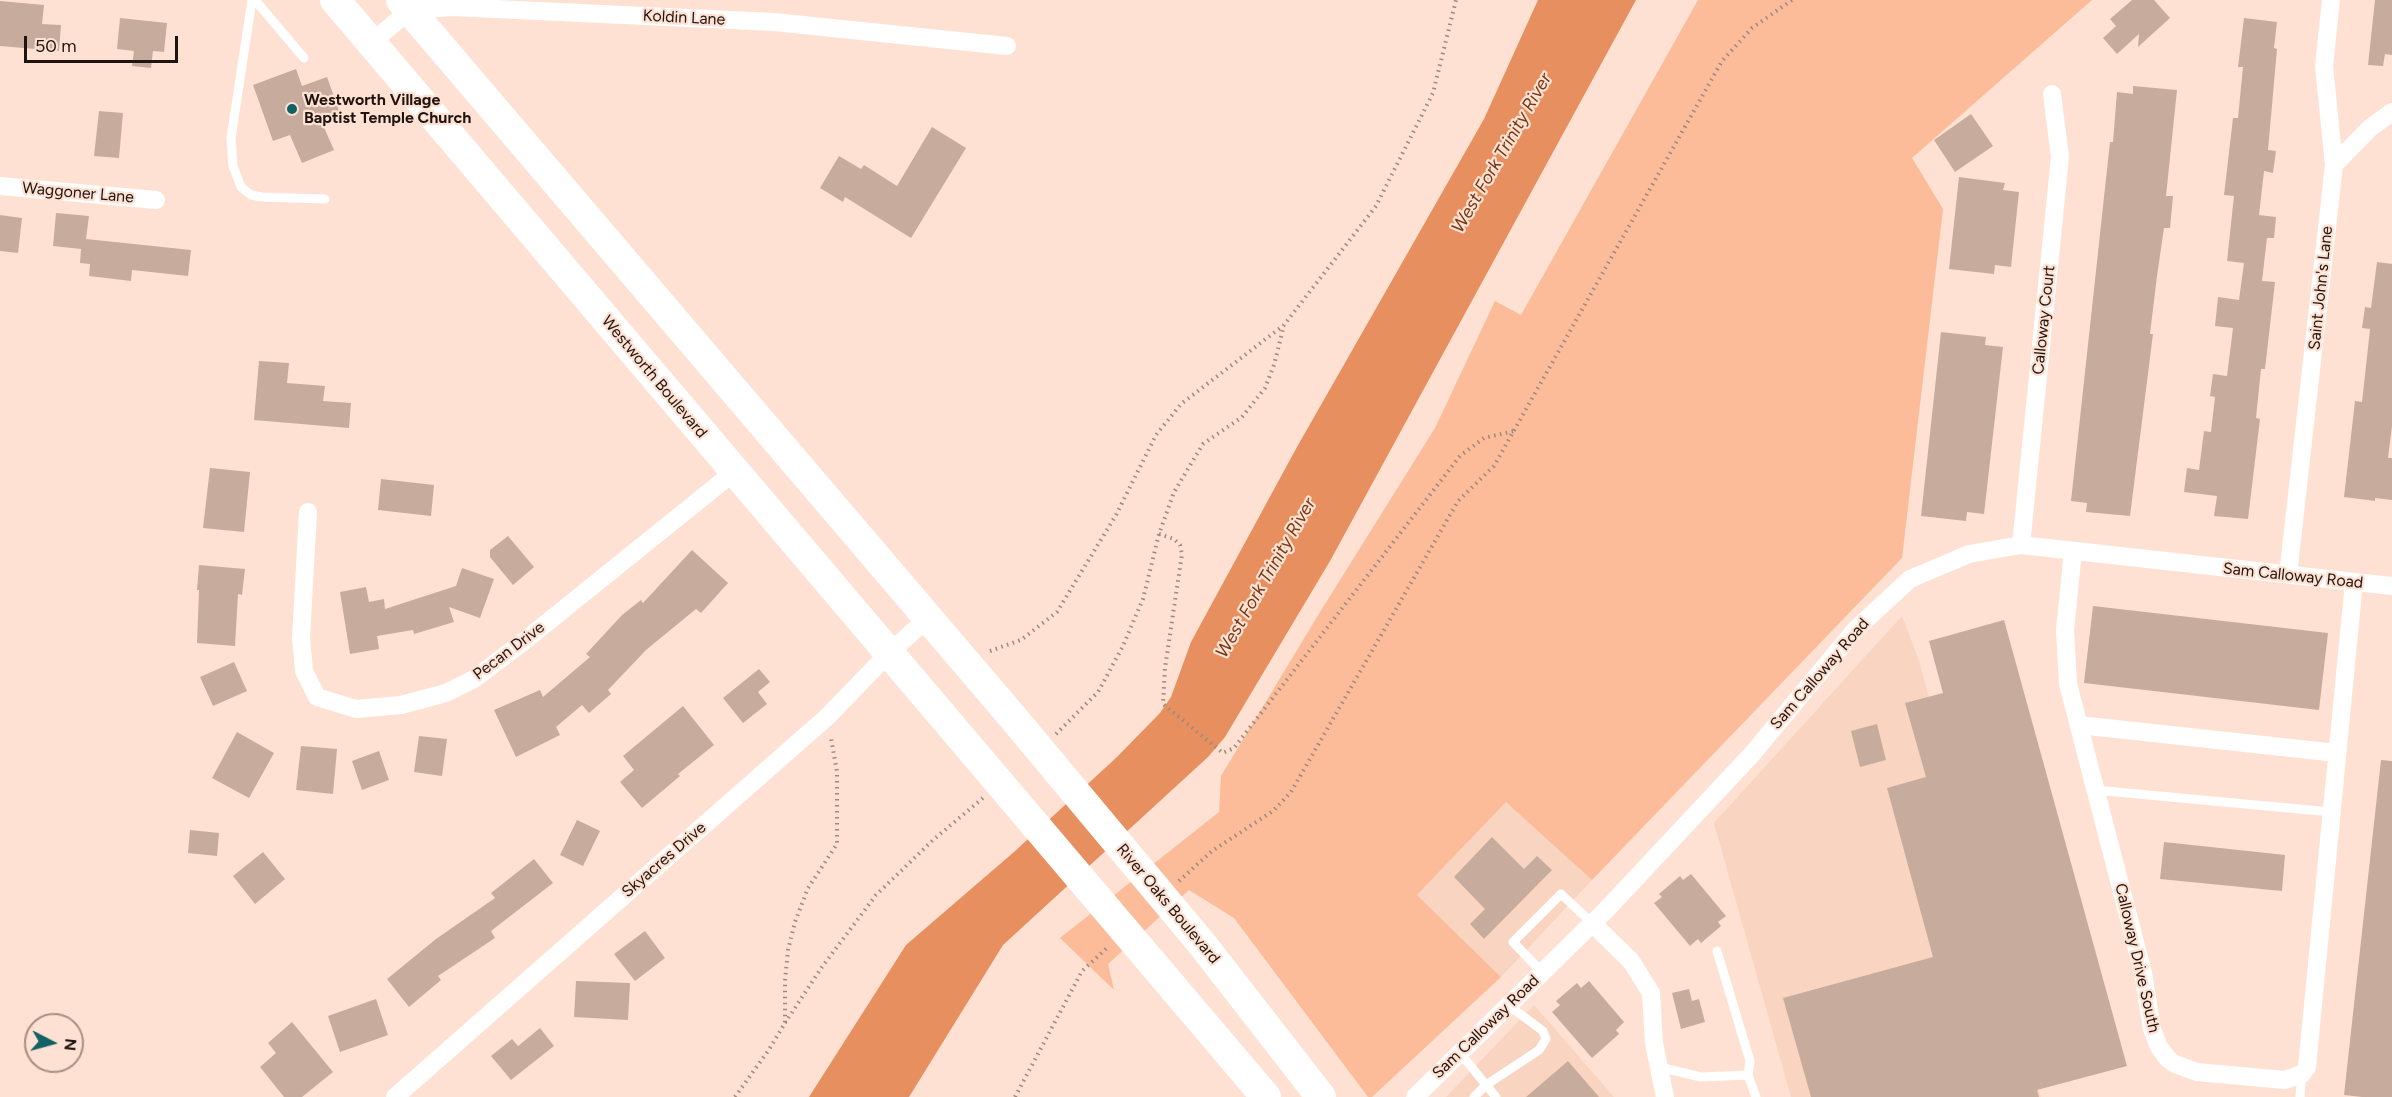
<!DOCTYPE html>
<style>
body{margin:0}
#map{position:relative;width:2392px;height:1097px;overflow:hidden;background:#fee1d2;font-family:Figtree,sans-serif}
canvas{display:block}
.north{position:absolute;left:24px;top:1013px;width:60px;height:60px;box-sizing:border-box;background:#fee1d2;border:2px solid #a58f84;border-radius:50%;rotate:96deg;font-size:16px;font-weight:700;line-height:24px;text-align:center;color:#1f1510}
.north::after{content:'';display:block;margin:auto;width:21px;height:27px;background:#126265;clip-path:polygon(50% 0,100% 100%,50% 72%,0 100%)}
.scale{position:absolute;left:24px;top:36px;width:154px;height:27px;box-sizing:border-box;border:3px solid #1f1510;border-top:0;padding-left:8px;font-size:18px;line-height:21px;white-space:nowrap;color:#1f1510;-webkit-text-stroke:4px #fee1d2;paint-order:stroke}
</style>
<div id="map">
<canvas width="2392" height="1097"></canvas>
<div class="north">N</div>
<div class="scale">50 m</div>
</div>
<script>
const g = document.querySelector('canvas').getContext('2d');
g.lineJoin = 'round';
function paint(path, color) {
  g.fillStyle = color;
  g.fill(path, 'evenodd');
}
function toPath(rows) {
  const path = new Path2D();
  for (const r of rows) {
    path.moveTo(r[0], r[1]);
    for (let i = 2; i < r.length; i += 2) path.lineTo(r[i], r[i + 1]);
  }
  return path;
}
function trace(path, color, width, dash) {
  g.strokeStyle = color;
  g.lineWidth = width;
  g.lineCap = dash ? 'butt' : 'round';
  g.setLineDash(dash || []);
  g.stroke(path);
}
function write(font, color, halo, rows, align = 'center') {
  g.font = font + ' Figtree,sans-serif';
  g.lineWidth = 4.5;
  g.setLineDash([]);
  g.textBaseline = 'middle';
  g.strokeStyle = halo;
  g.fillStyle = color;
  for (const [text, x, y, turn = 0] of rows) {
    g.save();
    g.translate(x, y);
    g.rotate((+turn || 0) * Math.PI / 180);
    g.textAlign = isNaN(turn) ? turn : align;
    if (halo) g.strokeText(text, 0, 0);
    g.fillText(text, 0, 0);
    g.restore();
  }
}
paint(toPath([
 [1902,616,1919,661,2041,1097,1791,1097,1714,823],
 [1507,801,1592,880,1501,977,1417,895],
 [1534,1005,1614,1097,1446,1097]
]), '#f8d4c1');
paint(toPath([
 [1698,0,2092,0,1912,158,1943,209,1902,558,1592,880,1506,802,1417,895,1501,977,1372,1097,1368,1097,1234,918,1189,890,1108,964,1114,990,1060,938,1219,812,1221,776,1317,617,1435,428,1495,301,1521,315]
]), '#fcbc9a');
paint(toPath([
 [1538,0,1636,0,1330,561,1225,737,1208,757,1003,945,909,1097,809,1097,906,945,1014,852,1117,757,1160,713,1171,697,1191,642,1297,447,1484,119]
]), '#e78f5e');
paint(toPath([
 [2132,0,2154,0,2170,18,2138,47,2139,34,2117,54,2103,38,2116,26,2110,19],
 [2375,0,2392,0,2392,55,2385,54,2383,66,2368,65],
 [0,1,44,5,42,24,61,25,59,51,0,46],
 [120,18,167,23,164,52,153,51,151,68,132,66,134,51,117,49],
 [2244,18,2277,22,2274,48,2277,49,2268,150,2276,151,2273,173,2264,171,2259,215,2276,217,2274,238,2267,238,2262,281,2275,282,2265,369,2261,369,2256,418,2260,419,2248,519,2214,516,2217,496,2184,492,2187,468,2199,470,2204,431,2211,432,2215,397,2210,396,2213,374,2227,376,2233,328,2215,326,2218,297,2239,300,2244,263,2227,261,2234,196,2224,195,2233,118,2238,118,2243,67,2238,67],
 [296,69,302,86,327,77,341,116,322,123,334,150,302,163,290,135,273,141,253,85],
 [2133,86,2177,90,2166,196,2173,196,2170,228,2164,228,2157,276,2150,334,2153,334,2130,516,2086,512,2087,503,2071,501,2110,142,2113,142,2117,92,2133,94],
 [99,111,123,113,119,158,94,156],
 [1971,114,1993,146,1955,172,1934,140],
 [932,127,966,148,911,238,845,197,843,202,820,188,839,156,861,169,864,165,897,186],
 [1959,177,2005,183,2003,190,2019,192,2011,267,1995,265,1994,274,1949,269],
 [56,213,89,216,86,239,191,250,188,276,132,270,131,281,89,276,90,264,80,263,81,249,53,246],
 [0,215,22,218,18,253,0,251],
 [2377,262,2392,264,2392,426,2388,458,2392,458,2392,500,2375,498,2375,501,2344,497,2355,401,2362,402,2367,357,2370,329,2362,328,2365,307,2371,308],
 [1941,332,1986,337,1985,345,2003,347,1984,514,1967,512,1966,521,1921,516],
 [259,361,289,363,287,383,325,386,323,401,351,403,349,428,254,420],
 [210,468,250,472,244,532,203,528],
 [381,479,434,485,431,516,378,510],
 [508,536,534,567,513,585,490,557,490,550],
 [692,550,728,583,701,613,696,609,646,650,608,690,611,694,589,713,582,705,556,727,560,735,516,757,494,710,540,690,543,697,590,657,586,654,622,615,641,600,643,603],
 [199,565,245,569,242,595,238,594,235,646,197,643,199,590,197,590],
 [462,568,494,579,480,618,449,607,454,622,414,634,413,630,377,636,379,649,350,654,340,592,366,587,369,602,384,599,385,609,456,586],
 [2093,606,2328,633,2319,710,2084,683],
 [2004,620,2127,1066,2037,1090,2039,1097,1811,1097,1783,998,1933,957,1887,788,1926,777,1905,703,1943,693,1929,641],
 [234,662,247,691,213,706,200,677],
 [759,669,770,682,758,692,767,704,743,723,723,698],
 [683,706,714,745,678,774,680,776,642,808,620,782,634,770,623,756],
 [1877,724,1886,760,1860,767,1851,731],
 [237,732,274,753,249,798,212,778],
 [419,736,447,739,442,776,414,772],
 [301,746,337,749,333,794,296,790],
 [379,751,389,780,362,790,352,761],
 [2381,760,2392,761,2392,1097,2362,1097,2344,1095],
 [577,820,600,831,583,866,560,855],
 [190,830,219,833,217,856,188,853],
 [1492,837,1524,869,1537,856,1552,870,1484,939,1470,924,1485,909,1454,877],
 [2164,842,2285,855,2282,891,2160,879],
 [263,852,285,879,255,904,233,876],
 [534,859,553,883,491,931,495,938,438,976,441,980,409,1007,387,979,436,939,495,898,491,893],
 [1691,874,1726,916,1718,922,1721,926,1701,943,1698,939,1690,946,1654,903,1662,897,1659,894,1680,876,1683,880],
 [645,931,665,958,635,981,614,954],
 [576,981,630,983,628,1020,574,1017],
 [1589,981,1624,1022,1616,1030,1619,1034,1592,1058,1552,1012,1560,1005,1556,1001,1577,983,1581,988],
 [1689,989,1692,1001,1699,999,1705,1022,1681,1029,1672,993],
 [376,999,388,1035,340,1052,328,1016],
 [292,1022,333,1072,302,1097,284,1097,260,1067,276,1053,268,1043],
 [540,1028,554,1046,511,1080,491,1056,512,1039,518,1046],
 [1568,1061,1599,1097,1526,1097]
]), '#c7ac9e');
trace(toPath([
 [1159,534,1174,539,1180,545,1182,554,1165,668,1163,704,1223,753,1234,748,1460,456,1484,438,1514,431],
 [990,651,1021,640,1057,612,1116,515,1156,435,1181,404,1284,325,1376,206,1433,93,1456,0],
 [1056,734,1098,692,1122,648,1143,599,1159,534,1174,492,1203,444,1242,417,1265,388,1274,365,1284,325],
 [1179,881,1212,851,1273,811,1291,792,1458,501,1494,466,1722,61,1752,28,1792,0],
 [785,1023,822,967,876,895,933,840,983,798],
 [735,1097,768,1051,785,1023,785,981,788,950,795,922,808,888,837,844,837,772,831,738],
 [1015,1097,1082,971,1107,948]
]), '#9e897f', 4, [1.5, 4.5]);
trace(toPath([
 [252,0,231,138,233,166,241,187,251,195,262,197,325,199],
 [255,0,304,58],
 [2095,790,2331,812],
 [1542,972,1513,942,1561,894,1592,923],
 [1460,1053,1496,1097],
 [1659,1067,1701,1077,1748,1075,1750,1061,1717,951],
 [1748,1075,1756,1097],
 [1474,1097,1486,1085,1539,1050,1546,1039,1543,1031,1508,1005],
 [2300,1097,2302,1074]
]), '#fff', 9);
trace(toPath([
 [371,43,410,10,452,7,774,22,1007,46],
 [2334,165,2370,128,2392,112],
 [0,186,156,200],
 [308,512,301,638,304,671,317,697,356,709,401,705,446,693,474,679,523,642,734,472],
 [2021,545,2060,157,2052,94],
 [2073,551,2065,630,2068,684,2143,973,2152,1029,2159,1047,2168,1059,2175,1064,2197,1072,2285,1080,2302,1074,2307,1067,2354,582],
 [2288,575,2334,165,2324,66,2331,0],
 [2079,725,2337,753],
 [1592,923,1631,961,1651,993,1654,1043,1665,1097],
 [395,1097,827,717,890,652,928,618],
 [1415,1097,1607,909,1753,753,1856,629,1910,579,1969,554,2021,545,2392,586]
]), '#fff', 18);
trace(toPath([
 [335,0,1266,1097],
 [401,0,1010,714,1202,944,1321,1097]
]), '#fff', 30);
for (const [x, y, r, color] of [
 [292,109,6,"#126265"]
]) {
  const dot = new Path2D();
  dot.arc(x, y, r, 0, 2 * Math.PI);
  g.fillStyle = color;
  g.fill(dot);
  trace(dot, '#fee1d2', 2);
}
write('16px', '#1f1510', '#fee1d2', [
 ["Koldin Lane",684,18,3],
 ["Waggoner Lane",78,193,5],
 ["Saint John's Lane",2321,288,-84],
 ["Calloway Court",2044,320,-84],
 ["Westworth Boulevard",654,377,50],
 ["Sam Calloway Road",2293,576,6],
 ["Pecan Drive",509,651,-37],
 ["Sam Calloway Road",1820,674,-49],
 ["Skyacres Drive",664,860,-41],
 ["River Oaks Boulevard",1168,904,50],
 ["Calloway Drive South",2137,958,77],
 ["Sam Calloway Road",1486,1027,-44]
]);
write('bold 16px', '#1f1510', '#fee1d2', [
 ["Westworth Village",304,100],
 ["Baptist Temple Church",304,118]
], 'left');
write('italic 18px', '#723916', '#fee1d2', [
 ["West Fork Trinity River",1502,153,-60],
 ["West Fork Trinity River",1266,578,-60]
]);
</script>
